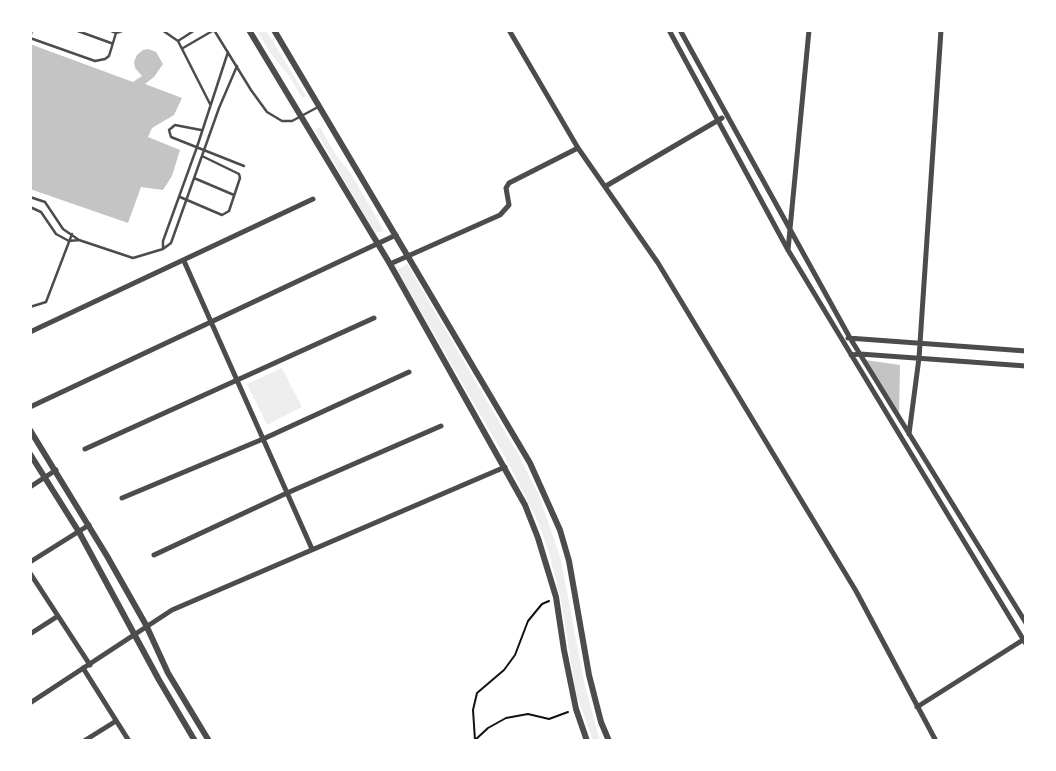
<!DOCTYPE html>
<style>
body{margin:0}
#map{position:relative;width:1056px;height:771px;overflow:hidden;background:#fff;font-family:"Titillium Web",sans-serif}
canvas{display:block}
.frame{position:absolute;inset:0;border:32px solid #fff;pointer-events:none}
</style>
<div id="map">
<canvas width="1056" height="771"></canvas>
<div class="frame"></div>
</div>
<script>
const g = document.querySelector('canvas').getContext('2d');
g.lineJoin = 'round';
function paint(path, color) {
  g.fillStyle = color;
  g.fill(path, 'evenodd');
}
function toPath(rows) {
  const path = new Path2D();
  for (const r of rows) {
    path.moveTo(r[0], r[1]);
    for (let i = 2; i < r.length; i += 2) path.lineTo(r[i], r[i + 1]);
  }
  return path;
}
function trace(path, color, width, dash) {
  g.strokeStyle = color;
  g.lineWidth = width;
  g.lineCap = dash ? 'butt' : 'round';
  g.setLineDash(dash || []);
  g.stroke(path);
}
paint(toPath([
 [256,30,266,30,306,96,302,98,289,76,271,54],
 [320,127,334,152,353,177,384,231,375,233,315,130],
 [407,264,518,454,539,495,561,560,584,682,600,741,593,741,576,693,561,600,549,553,539,524,510,466,397,270],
 [282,368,302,407,267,425,247,384]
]), '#eee');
paint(toPath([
 [30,44,133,82,142,76,135,68,134,62,137,55,143,50,148,49,156,52,163,64,154,77,145,84,182,98,174,115,152,128,148,137,180,150,172,176,163,190,141,187,128,223,30,189],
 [865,360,900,365,899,416]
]), '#c4c4c4');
trace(toPath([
 [475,740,473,710,477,693,504,670,515,655,528,621,542,604,549,601],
 [474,741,488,728,506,718,528,714,549,719,568,712]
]), '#111', 2);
trace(toPath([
 [32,30,30,38,95,61,105,59,109,56,116,33,125,30],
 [75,30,111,43],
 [109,30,116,33],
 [162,30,178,41,210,104],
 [214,30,251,90,267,112,282,121,292,121,318,107],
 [178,41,195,30],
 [183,48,214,30],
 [201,130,175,125,169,130,171,137,244,166],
 [194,178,234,195],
 [30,197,45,202,63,229,79,240],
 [180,197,222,215,229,211,240,178,239,174,202,156],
 [30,207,41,212,56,234,69,241,79,240,133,258,163,249,171,243,219,108,237,66],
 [163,249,163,241,197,147,228,52],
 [30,307,46,302,72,234]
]), '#4c4c4c', 2.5);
trace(toPath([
 [509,30,578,148,658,263,856,591,936,741],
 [669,30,788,250,1026,644],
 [680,30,850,338,1026,623],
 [606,186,722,118],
 [788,250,809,30],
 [184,261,312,549],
 [390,264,500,215,509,205,506,188,509,183,578,148],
 [30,332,313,199],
 [848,338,1026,351],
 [851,355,860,354,1026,366],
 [30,407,396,235],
 [909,434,919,358,941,30],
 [85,449,374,318],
 [30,487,56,470],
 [122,498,263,439,409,372],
 [154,555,287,493,441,426],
 [30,562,89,525],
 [30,573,90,665],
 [30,634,58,616],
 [83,668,129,741],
 [30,703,172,610,505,467],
 [917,707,1026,638],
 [84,741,116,721]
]), '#4c4c4c', 5);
trace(toPath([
 [249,30,390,264,525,505,538,538,556,597,564,650,576,709,587,741],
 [274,30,530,463,560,530,569,561,589,675,601,722,609,741],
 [30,430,107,556,146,625,168,673,209,741],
 [30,454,79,532,159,680,195,741]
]), '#4c4c4c', 6);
</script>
